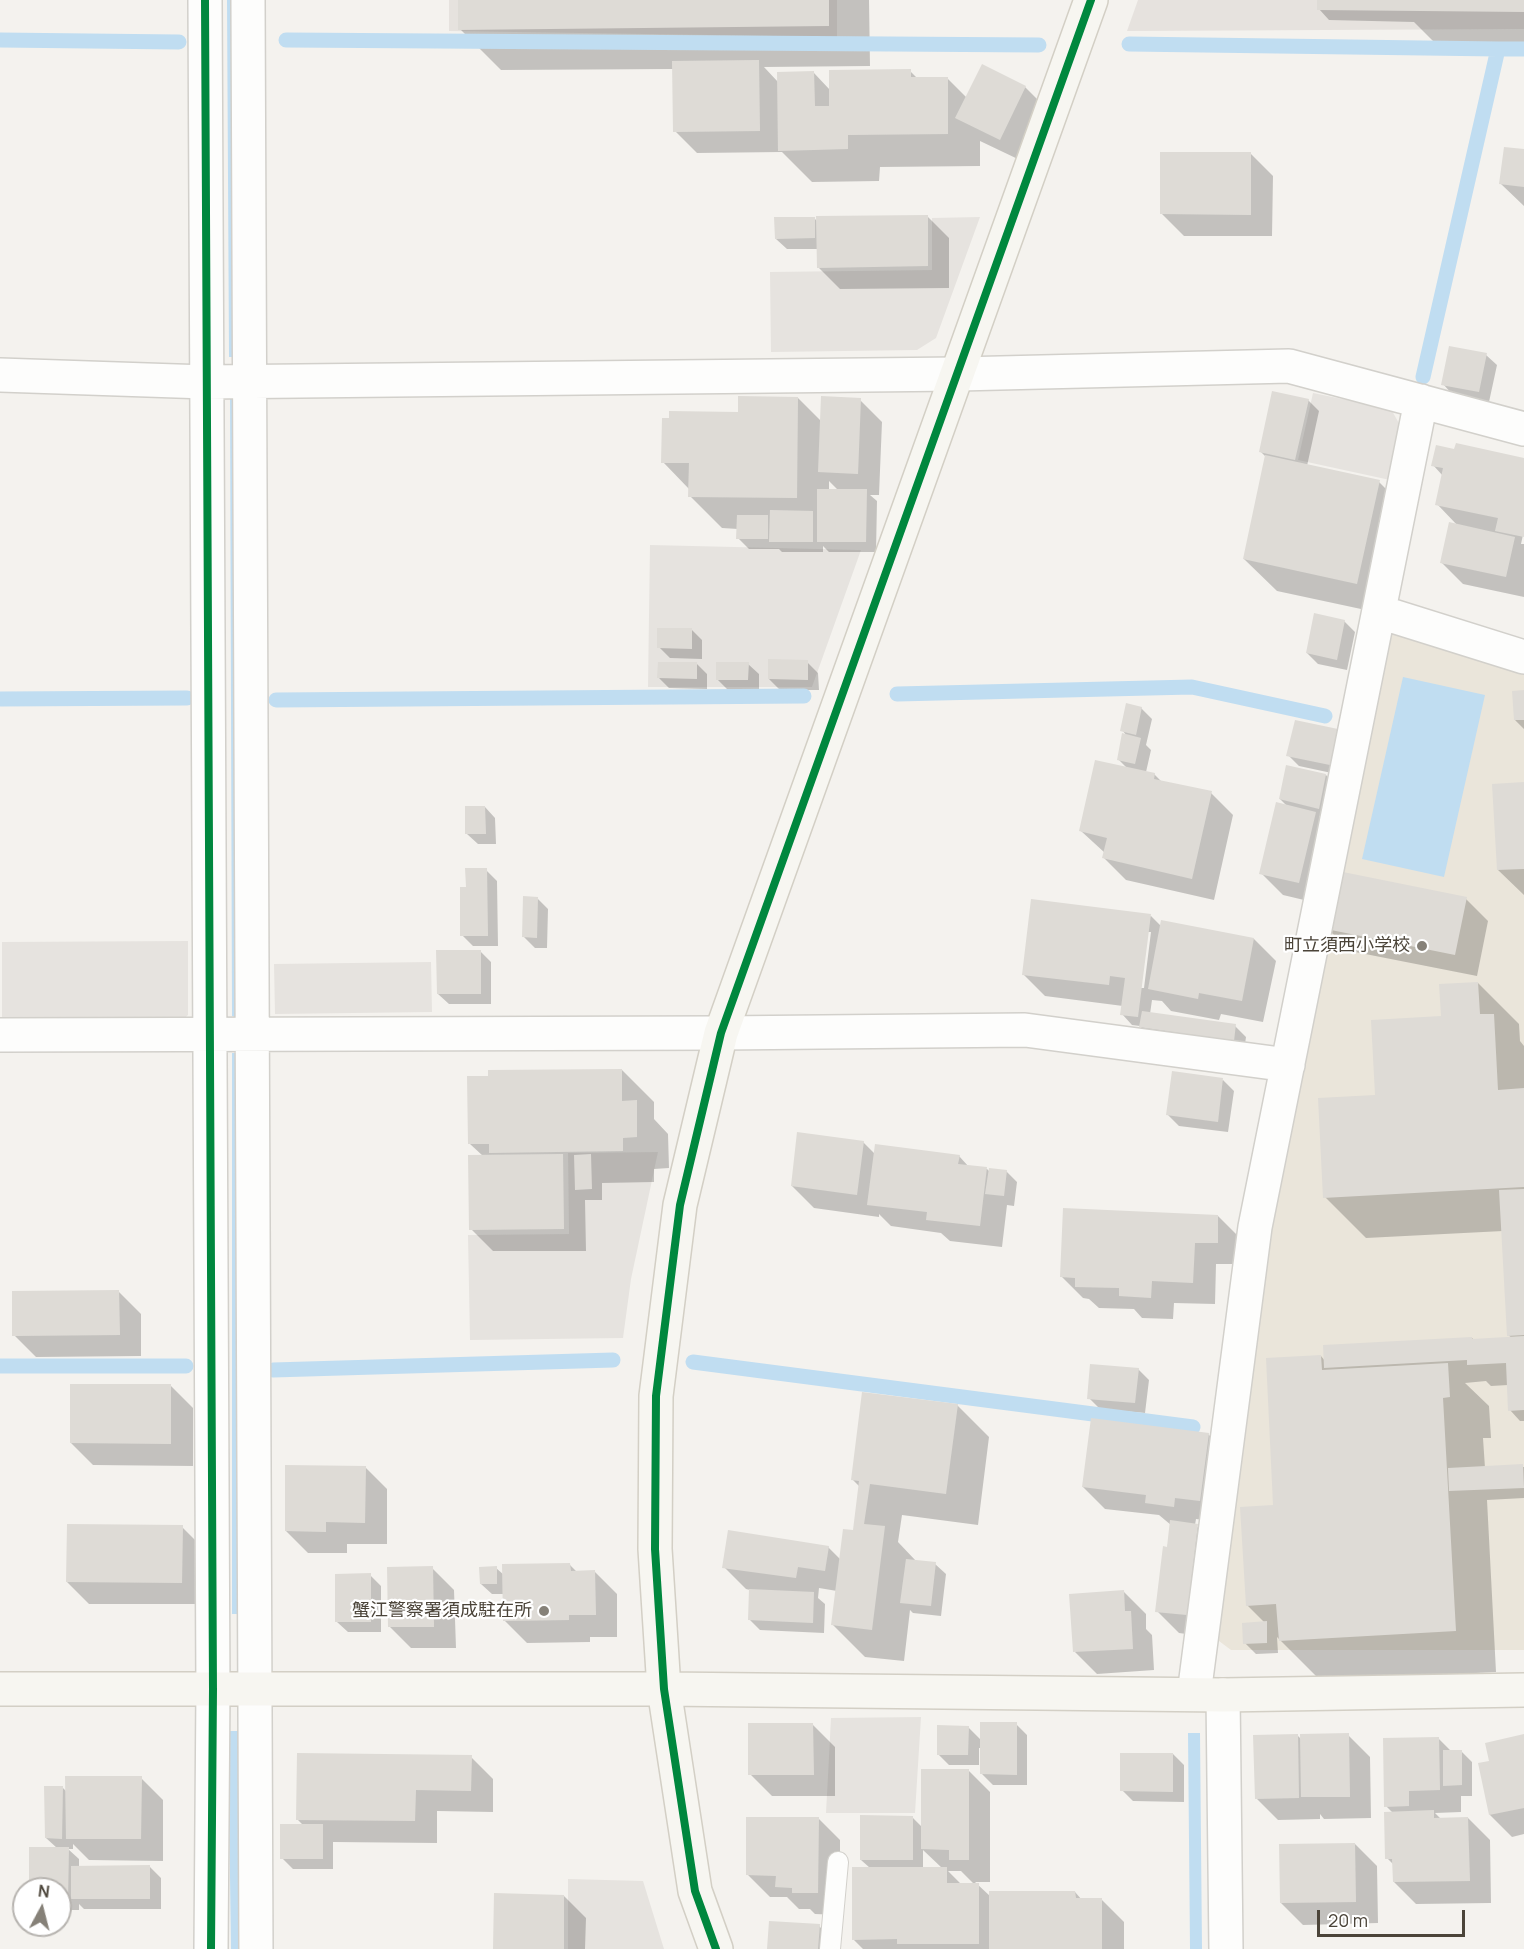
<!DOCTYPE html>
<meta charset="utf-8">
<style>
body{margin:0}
#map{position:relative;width:1524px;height:1949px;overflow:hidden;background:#f4f2ee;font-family:Manrope,sans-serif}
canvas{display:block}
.north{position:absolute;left:12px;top:1877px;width:60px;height:60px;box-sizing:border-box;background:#fff;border:2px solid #b7b4b0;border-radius:50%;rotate:7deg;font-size:16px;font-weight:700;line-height:24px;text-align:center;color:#4b4439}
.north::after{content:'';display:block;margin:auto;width:21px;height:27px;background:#868178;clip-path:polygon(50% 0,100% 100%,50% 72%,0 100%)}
.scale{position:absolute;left:1317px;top:1910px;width:148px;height:27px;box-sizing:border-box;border:3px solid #4b4439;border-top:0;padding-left:8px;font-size:18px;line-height:21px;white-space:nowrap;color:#4b4439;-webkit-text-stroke:4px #fff;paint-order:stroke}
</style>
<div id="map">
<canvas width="1524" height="1949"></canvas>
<div class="north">N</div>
<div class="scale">20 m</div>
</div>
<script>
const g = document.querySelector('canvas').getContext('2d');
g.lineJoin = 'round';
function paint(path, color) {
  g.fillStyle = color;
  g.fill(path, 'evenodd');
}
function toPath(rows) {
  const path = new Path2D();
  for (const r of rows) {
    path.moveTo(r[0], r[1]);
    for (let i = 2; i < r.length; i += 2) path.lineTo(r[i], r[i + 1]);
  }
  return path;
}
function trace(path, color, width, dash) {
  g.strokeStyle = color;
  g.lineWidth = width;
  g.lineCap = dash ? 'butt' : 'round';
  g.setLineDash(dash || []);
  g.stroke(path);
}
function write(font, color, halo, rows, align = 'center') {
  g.font = font + ' Manrope,"Noto Sans JP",sans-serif';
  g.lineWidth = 4.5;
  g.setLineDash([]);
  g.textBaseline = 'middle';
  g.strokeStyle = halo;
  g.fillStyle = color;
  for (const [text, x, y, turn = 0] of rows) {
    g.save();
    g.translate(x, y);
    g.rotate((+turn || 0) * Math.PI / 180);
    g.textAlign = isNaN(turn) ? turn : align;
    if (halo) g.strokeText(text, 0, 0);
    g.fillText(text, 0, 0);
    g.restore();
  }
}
paint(toPath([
 [449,0,837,0,837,37,449,31],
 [1138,0,1524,0,1524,29,1127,31]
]), '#e6e2de');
paint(toPath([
 [1403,629,1524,666,1524,1650,1231,1650,1215,1638,1262,1225,1383,637]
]), '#eae5da');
paint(toPath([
 [980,217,936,338,917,350,771,352,770,272,932,270,932,218],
 [1313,393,1391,409,1401,427,1390,480,1298,460],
 [650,545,861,550,812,687,648,687],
 [188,941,188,1015,180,1022,2,1021,2,942],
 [431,962,432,1012,275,1014,274,964],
 [658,1152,631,1279,623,1338,470,1340,468,1235,569,1234,568,1153],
 [921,1717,915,1813,826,1813,831,1718],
 [568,1879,643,1881,664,1949,568,1949]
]), '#e6e3df');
paint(toPath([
 [227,0,235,0,233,357,229,357],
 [230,395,237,395,238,1016,235,1017,232,1016],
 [1403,677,1485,695,1444,877,1362,859],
 [232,1053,236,1053,239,1614,232,1614],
 [228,1731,243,1731,243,1949,231,1949],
 [1188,1733,1200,1733,1202,1949,1190,1949]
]), '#c0ddf1');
paint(toPath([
 [460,0,869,0,870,66,764,67,778,82,814,73,830,90,910,71,918,79,947,78,967,98,1025,87,1047,109,1022,161,980,141,980,166,880,167,879,181,812,182,782,152,697,153,675,131,673,69,501,70,460,29],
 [1319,0,1524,0,1524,43,1435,43,1414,22,1329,20,1319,9],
 [1524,151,1524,206,1501,184],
 [1251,154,1273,176,1272,236,1184,236,1162,214],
 [927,216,949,238,949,288,840,289,818,267,818,249,787,249,776,239,814,218,818,222],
 [1486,355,1497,365,1489,402,1453,395,1443,384],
 [798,398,822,422,860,400,882,422,879,495,870,495,877,501,876,552,829,552,823,546,823,552,782,552,779,549,749,549,738,538,738,529,722,528,690,496,690,490,663,462,739,413],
 [829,481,838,490,829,490],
 [1308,400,1319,411,1307,466,1379,482,1411,514,1389,615,1277,591,1244,559,1266,457,1261,452],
 [1524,459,1524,530,1521,544,1524,544,1524,597,1463,584,1441,562,1458,526,1437,504,1443,476,1433,465],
 [1344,621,1355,632,1347,670,1318,664,1307,653],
 [691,629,702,640,702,659,670,658,659,647],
 [807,662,818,673,819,690,780,690,769,679],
 [696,663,707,674,707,689,669,688,659,678],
 [748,664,759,674,759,691,728,690,717,679],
 [1524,692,1524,729,1515,720],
 [1141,708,1152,719,1146,745,1151,750,1146,772,1154,774,1163,783,1211,793,1233,815,1214,900,1126,880,1104,858,1105,853,1081,831,1127,768,1118,759,1127,736,1122,730],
 [1337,731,1348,742,1341,775,1299,766,1288,755],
 [1326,775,1336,786,1329,818,1319,816,1337,835,1321,904,1283,895,1261,873,1288,807,1280,799],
 [1524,784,1524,895,1498,870],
 [485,807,495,818,496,844,478,844,467,834],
 [486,870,497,881,498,946,473,946,462,935,467,889],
 [537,898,548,909,547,948,535,948,524,937],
 [1466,899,1488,921,1477,976,1350,951,1328,929],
 [1151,916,1161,926,1254,939,1276,961,1263,1022,1221,1014,1219,1020,1171,1011,1162,1001,1152,1000,1150,1014,1235,1026,1246,1037,1244,1051,1151,1038,1140,1026,1132,1025,1122,1014,1123,1006,1045,996,1023,974],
 [1148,932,1151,932,1144,988,1141,988],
 [480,951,491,962,491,1004,449,1004,438,994],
 [1478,983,1519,1024,1520,1041,1524,1046,1524,1421,1520,1421,1510,1410,1508,1385,1491,1386,1486,1381,1465,1383,1489,1406,1491,1438,1483,1438,1485,1468,1524,1467,1524,1498,1487,1500,1496,1672,1321,1681,1277,1637,1278,1653,1256,1654,1245,1643,1265,1623,1247,1605,1321,1356,1325,1361,1472,1338,1474,1340,1512,1338,1508,1335,1503,1231,1366,1238,1325,1197,1377,1096,1442,1018],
 [622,1070,654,1102,654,1119,668,1134,669,1168,654,1169,654,1182,602,1183,602,1200,585,1200,586,1251,493,1251,471,1229,483,1156,470,1144],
 [1223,1080,1234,1091,1228,1132,1179,1126,1168,1115],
 [863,1142,875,1154,959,1156,969,1167,987,1169,990,1172,1006,1171,1017,1182,1014,1206,1007,1205,1002,1247,950,1241,941,1233,891,1226,879,1214,879,1217,814,1208,792,1186],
 [1218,1216,1240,1238,1239,1264,1216,1264,1215,1304,1174,1303,1173,1319,1142,1318,1134,1309,1099,1308,1089,1299,1083,1298,1061,1276],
 [119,1292,141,1314,141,1356,36,1357,14,1335],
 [1138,1369,1149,1380,1145,1413,1100,1409,1089,1398],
 [171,1386,193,1408,193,1466,93,1465,71,1443],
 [957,1405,989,1437,978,1525,902,1515,898,1542,916,1561,935,1564,946,1574,941,1616,913,1613,910,1610,904,1661,865,1657,832,1624,837,1591,819,1588,818,1598,825,1604,824,1633,760,1630,749,1619,750,1590,746,1589,724,1567,828,1547,840,1559,854,1532,860,1487,853,1480],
 [1208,1434,1230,1456,1221,1522,1196,1519,1195,1525,1219,1547,1208,1637,1179,1633,1157,1611,1171,1525,1159,1515,1105,1509,1083,1487],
 [365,1467,387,1489,387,1544,347,1544,347,1553,308,1553,286,1531],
 [182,1527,204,1549,204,1604,89,1604,67,1582],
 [570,1565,577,1572,595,1572,617,1594,617,1637,590,1637,590,1642,527,1643,505,1621,504,1594,492,1594,481,1584,496,1568,504,1575],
 [432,1568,454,1590,456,1648,411,1648,389,1626],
 [370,1575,381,1586,381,1632,348,1632,337,1622],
 [1124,1592,1146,1614,1146,1629,1152,1635,1154,1670,1097,1674,1075,1652],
 [1016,1724,1027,1735,1027,1785,993,1785,982,1774,982,1748,979,1748,979,1765,949,1765,938,1754,968,1727,982,1741],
 [813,1725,835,1747,835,1796,772,1796,750,1774],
 [1297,1735,1301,1739,1348,1735,1370,1757,1371,1818,1324,1819,1320,1814,1320,1819,1278,1820,1256,1798],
 [1524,1736,1524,1834,1512,1837,1490,1815,1491,1763],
 [1438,1738,1451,1751,1461,1751,1472,1762,1472,1796,1461,1796,1461,1812,1435,1813,1441,1819,1468,1818,1490,1840,1491,1903,1416,1904,1394,1882,1394,1865,1387,1858,1393,1813,1386,1806],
 [1173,1754,1184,1765,1184,1802,1133,1801,1122,1790],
 [471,1757,493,1779,493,1812,437,1811,437,1843,333,1842,333,1869,293,1869,282,1858,304,1826,297,1819],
 [968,1770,990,1792,990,1882,975,1882,991,1897,1075,1892,1082,1900,1102,1900,1124,1922,1124,1949,863,1949,853,1939,870,1868,861,1860,913,1818,922,1827],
 [923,1850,942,1868,923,1868],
 [948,1871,961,1871,975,1885,962,1885],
 [141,1778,163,1800,163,1861,89,1860,73,1844,73,1849,68,1849,79,1859,79,1867,150,1867,161,1878,161,1909,84,1909,79,1904,79,1910,60,1910,60,1889,30,1889,57,1848,46,1838,62,1787,67,1792],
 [818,1818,840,1840,840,1915,815,1914,810,1909,799,1909,787,1897,770,1897,748,1875],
 [1355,1844,1377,1866,1378,1923,1303,1925,1281,1903],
 [564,1896,586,1918,585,1949,495,1949],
 [819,1926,830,1937,829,1949,768,1949]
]), '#0003');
trace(toPath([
 [0,40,179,42],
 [286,40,1039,45],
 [1129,44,1498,49],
 [1423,377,1498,49,1524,49],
 [897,694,1192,687,1325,716],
 [0,699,187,698],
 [276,700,804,696],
 [693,1362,1193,1427],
 [0,1366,186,1366],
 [273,1370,613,1360]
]), '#c0ddf1', 15);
paint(toPath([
 [458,0,829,0,829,26,458,30],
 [1317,0,1524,0,1524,12,1317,10],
 [759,60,760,131,673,132,672,61],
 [982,64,1026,86,1000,140,955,118],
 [911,69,911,77,948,77,948,134,848,135,848,149,778,151,777,72,814,71,815,106,829,106,829,70],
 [1504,147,1524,149,1524,187,1499,184],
 [1160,152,1251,152,1251,215,1160,214],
 [928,215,928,266,817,268,816,216],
 [774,217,815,217,815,238,775,239],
 [1449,346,1487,353,1479,392,1441,385],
 [1272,391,1309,399,1295,460,1259,452],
 [738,396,798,397,797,498,688,497,689,463,661,463,662,418,669,418,669,411,738,412],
 [821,396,861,398,858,474,818,472],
 [1456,443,1524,458,1524,537,1495,531,1498,518,1435,505,1443,468,1431,466,1436,445,1454,449],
 [1265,455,1380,480,1357,584,1243,559],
 [817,489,867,489,866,542,817,542],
 [770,510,813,511,813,542,769,542],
 [737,515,768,515,768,539,736,539],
 [1449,522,1515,537,1506,577,1440,563],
 [1314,613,1345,620,1337,660,1306,653],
 [657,628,692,628,692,649,657,648],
 [768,659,808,660,808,680,768,679],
 [658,662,697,662,697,679,657,678],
 [716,662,749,662,748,680,716,680],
 [1524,690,1524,720,1514,720,1512,691],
 [1126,703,1142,707,1136,735,1120,731],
 [1295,720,1338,729,1330,765,1286,756],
 [1122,733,1141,738,1135,764,1117,760],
 [1095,760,1155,773,1154,779,1212,791,1192,879,1102,858,1107,838,1079,831],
 [1286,765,1326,774,1319,809,1279,799],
 [1524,782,1524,869,1497,870,1492,784],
 [1276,802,1316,812,1299,883,1259,874],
 [465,806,485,806,486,834,465,834],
 [465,868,487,868,488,936,460,936,460,887,466,887],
 [1338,871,1467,897,1455,955,1326,929],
 [523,896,538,897,537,938,522,937],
 [1031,899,1151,914,1138,1017,1120,1015,1125,978,1110,976,1109,985,1022,975],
 [1161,920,1254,938,1242,1001,1199,993,1198,999,1148,989],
 [436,950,481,950,481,994,437,994],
 [1478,982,1480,1014,1494,1014,1498,1090,1524,1088,1524,1187,1323,1198,1318,1098,1375,1095,1371,1020,1441,1016,1439,984],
 [1142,1011,1236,1024,1234,1041,1139,1027],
 [622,1069,622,1101,637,1100,637,1137,623,1138,623,1151,489,1153,489,1144,468,1144,467,1076,488,1076,488,1070],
 [1172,1071,1223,1078,1218,1122,1166,1115],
 [797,1132,864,1141,857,1195,791,1186],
 [875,1144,960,1155,958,1164,987,1167,980,1226,926,1220,927,1212,867,1205],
 [563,1154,564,1229,469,1230,468,1155],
 [591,1154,592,1189,575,1190,574,1155],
 [989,1168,1007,1170,1004,1196,985,1194],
 [1524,1189,1524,1335,1507,1336,1499,1190],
 [1063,1208,1218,1215,1218,1243,1195,1243,1193,1283,1152,1281,1151,1298,1119,1296,1119,1288,1075,1287,1075,1278,1060,1277],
 [119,1290,120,1335,12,1336,12,1291],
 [1524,1336,1524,1410,1508,1411,1506,1363,1467,1365,1467,1360,1324,1368,1323,1345,1472,1337,1472,1339],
 [1321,1355,1322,1370,1448,1363,1450,1397,1443,1398,1456,1631,1279,1641,1276,1604,1246,1606,1240,1507,1273,1505,1266,1358],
 [1090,1364,1139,1368,1135,1403,1087,1399],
 [70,1384,171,1384,171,1444,70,1443],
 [862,1392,958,1404,946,1494,870,1484,864,1524,885,1526,872,1630,831,1625,843,1529,853,1530,859,1481,851,1480],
 [1091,1418,1209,1433,1200,1501,1175,1498,1174,1507,1145,1503,1146,1495,1082,1487],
 [1523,1464,1524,1488,1449,1491,1448,1468],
 [285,1465,366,1466,365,1523,326,1522,326,1532,285,1531],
 [1170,1520,1198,1524,1187,1615,1155,1612,1163,1546,1167,1547],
 [67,1524,183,1525,182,1583,66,1582],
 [728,1530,829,1546,825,1571,798,1567,796,1578,722,1568],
 [906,1559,936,1562,931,1606,900,1603],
 [570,1563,571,1571,595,1570,596,1615,569,1615,569,1620,503,1621,502,1564],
 [433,1566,434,1627,388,1627,387,1567],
 [497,1566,497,1584,480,1584,479,1567],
 [371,1573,371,1622,335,1622,335,1574],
 [749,1589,814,1592,813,1623,748,1620],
 [1124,1590,1125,1611,1131,1611,1133,1649,1073,1652,1069,1594],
 [1267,1621,1267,1643,1243,1644,1242,1623],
 [980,1722,1017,1722,1017,1775,980,1774],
 [748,1723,813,1723,814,1775,748,1775],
 [937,1725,969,1726,968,1755,937,1755],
 [1349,1733,1350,1797,1301,1797,1300,1734],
 [1298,1734,1299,1798,1255,1799,1253,1735],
 [1524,1734,1524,1808,1489,1815,1478,1763,1489,1761,1485,1743],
 [1439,1737,1440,1790,1409,1791,1409,1806,1384,1807,1383,1738],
 [1443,1750,1462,1750,1462,1785,1443,1786],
 [297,1753,472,1755,471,1791,416,1790,415,1821,296,1820],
 [1120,1753,1173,1753,1173,1792,1120,1791],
 [921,1769,969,1769,969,1860,949,1860,949,1850,921,1849],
 [65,1776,142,1776,141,1839,66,1839],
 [44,1786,63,1786,62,1839,45,1838],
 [1434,1810,1434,1818,1468,1817,1470,1881,1393,1882,1392,1859,1385,1859,1384,1812],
 [860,1815,913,1816,913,1860,860,1860],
 [746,1817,819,1817,818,1893,792,1893,792,1888,775,1887,776,1876,746,1875],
 [280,1824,323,1824,323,1859,280,1859],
 [1355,1843,1356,1902,1280,1903,1279,1844],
 [29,1847,69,1847,68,1900,60,1900,60,1889,29,1889],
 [150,1865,150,1899,71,1899,71,1866],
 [852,1867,947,1867,947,1883,979,1883,979,1944,897,1944,897,1939,852,1940],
 [989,1891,1075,1891,1076,1898,1102,1898,1102,1949,989,1949],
 [494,1893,564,1895,564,1949,493,1949],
 [769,1921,820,1924,818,1949,767,1949]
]), '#dedbd6');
const lane = toPath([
 [830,1949,838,1862]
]);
const street = toPath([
 [205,0,213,1688,211,1949],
 [248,0,256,1949],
 [0,375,206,382,959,374,1289,366,1524,429],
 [1380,612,1524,657],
 [0,1035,721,1033,1025,1030,1288,1065],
 [1194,1694,1255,1227,1421,401],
 [1223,1695,1226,1949]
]);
const secondary = toPath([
 [0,1689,664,1689,1223,1695,1524,1690],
 [716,1949,695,1891,664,1689,655,1549,656,1396,680,1205,721,1033,1091,0]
]);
trace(lane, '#d2d0cb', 22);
trace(street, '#d2d0cb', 36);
trace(secondary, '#d3cfc5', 36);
trace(lane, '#fdfdfc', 20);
trace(street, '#fdfdfc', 33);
trace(secondary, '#f7f6f1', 33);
trace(toPath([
 [205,0,213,1688,211,1949],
 [716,1949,695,1891,664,1689,655,1549,656,1396,680,1205,721,1033,1091,0]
]), '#00873e', 8);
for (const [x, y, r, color] of [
 [1422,946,6,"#868178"],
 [544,1611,6,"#868178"]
]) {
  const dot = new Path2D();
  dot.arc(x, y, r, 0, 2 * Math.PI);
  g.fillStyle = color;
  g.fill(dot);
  trace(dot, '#fff', 2);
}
write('18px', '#4b4439', '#fff', [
 ["町立須西小学校",1410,946],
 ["蟹江警察署須成駐在所",532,1611]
], 'right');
</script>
